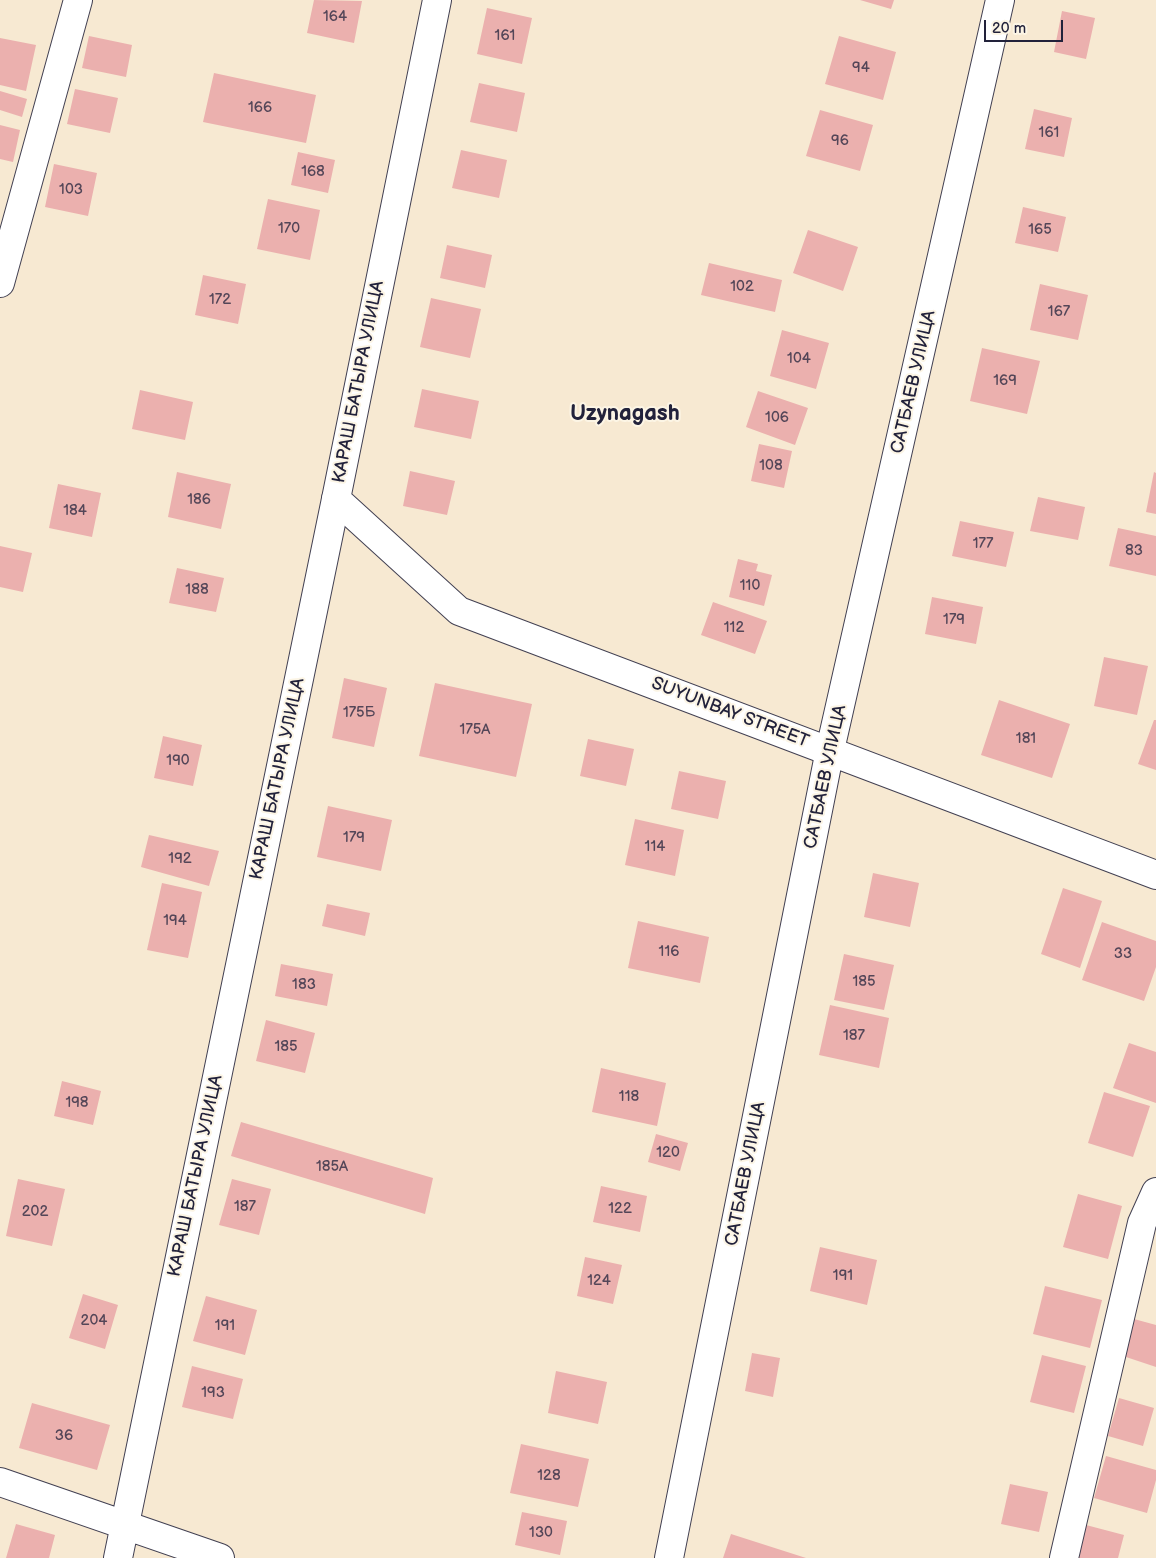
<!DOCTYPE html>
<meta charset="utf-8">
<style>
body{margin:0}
#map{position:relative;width:1156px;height:1558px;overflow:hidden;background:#f7e9d2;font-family:"Balsamiq Sans",sans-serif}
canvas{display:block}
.scale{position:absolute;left:984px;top:20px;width:79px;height:22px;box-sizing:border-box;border:2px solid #22223b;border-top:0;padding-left:6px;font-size:15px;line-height:18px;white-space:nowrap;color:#22223b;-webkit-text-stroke:4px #fcf5e5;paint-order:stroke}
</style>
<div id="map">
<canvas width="1156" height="1558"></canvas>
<div class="scale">20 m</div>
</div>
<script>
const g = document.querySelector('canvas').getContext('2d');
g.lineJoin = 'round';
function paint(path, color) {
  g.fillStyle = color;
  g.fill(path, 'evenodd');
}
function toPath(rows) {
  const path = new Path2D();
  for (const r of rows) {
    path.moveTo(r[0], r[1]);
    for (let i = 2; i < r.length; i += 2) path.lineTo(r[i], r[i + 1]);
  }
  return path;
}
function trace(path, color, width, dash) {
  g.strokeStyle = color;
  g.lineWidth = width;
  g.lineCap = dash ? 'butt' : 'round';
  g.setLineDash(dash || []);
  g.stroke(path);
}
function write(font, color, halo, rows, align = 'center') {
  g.font = font + ' "Balsamiq Sans",sans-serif';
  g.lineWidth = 4;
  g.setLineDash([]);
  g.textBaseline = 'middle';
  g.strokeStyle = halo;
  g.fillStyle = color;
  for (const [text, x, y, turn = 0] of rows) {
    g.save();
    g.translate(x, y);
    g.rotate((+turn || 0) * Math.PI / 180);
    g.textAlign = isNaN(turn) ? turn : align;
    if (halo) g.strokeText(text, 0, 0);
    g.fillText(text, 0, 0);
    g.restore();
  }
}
paint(toPath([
 [314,0,362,1,354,43,307,33],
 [860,0,894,0,891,9],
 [487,8,532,18,522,64,477,54],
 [1062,11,1095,18,1086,59,1054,52],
 [89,36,132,45,126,77,82,68],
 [839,36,896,52,883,100,825,84],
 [0,38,36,45,26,91,0,85],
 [214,73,316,95,306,143,203,122],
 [479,83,525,93,517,132,470,122],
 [75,89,118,98,110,133,67,124],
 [0,91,27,99,22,117,0,110],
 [1034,109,1072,118,1064,157,1025,149],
 [820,110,873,125,860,171,806,156],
 [0,125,20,130,13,162,0,159],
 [461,150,507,160,499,198,452,188],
 [298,152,335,160,328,193,291,185],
 [54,164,97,173,88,216,45,207],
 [268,199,320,210,310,260,257,249],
 [1023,207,1066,217,1058,252,1015,243],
 [808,230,858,247,843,291,793,273],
 [447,245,492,255,485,288,440,278],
 [709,263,782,280,775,312,701,295],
 [203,275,246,284,238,324,195,315],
 [1040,284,1088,295,1078,340,1030,330],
 [431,298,481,309,470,358,420,347],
 [782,330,829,343,816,389,770,376],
 [982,348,1040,361,1027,414,970,401],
 [422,389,479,401,471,439,414,427],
 [140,390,193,402,185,440,132,429],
 [758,391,808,408,795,445,746,427],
 [759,444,792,451,784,488,751,481],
 [410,471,455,481,447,515,403,506],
 [177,472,231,484,221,529,168,517],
 [1154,472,1156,473,1156,514,1146,512],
 [58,484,101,493,92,537,49,528],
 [1038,497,1085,507,1078,540,1030,531],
 [960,521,1014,532,1006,567,952,556],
 [1118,528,1156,536,1156,576,1109,566],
 [0,546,32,553,23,592,0,587],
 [738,559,758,564,756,571,772,575,764,606,729,597],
 [177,568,224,578,216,612,169,603],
 [932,597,983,607,976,644,925,634],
 [713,602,767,621,755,654,701,635],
 [1104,657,1148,666,1137,715,1094,706],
 [344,678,387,688,374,747,332,738],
 [435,683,532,704,516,777,419,756],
 [999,700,1070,724,1052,778,981,755],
 [1154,720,1156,720,1156,770,1138,764],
 [163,736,202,745,193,786,154,778],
 [588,739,634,749,626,786,580,776],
 [679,771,726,781,718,819,671,809],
 [328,806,392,820,381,871,317,857],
 [635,819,684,830,675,876,625,865],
 [149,835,219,851,209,886,141,867],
 [873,873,919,883,910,927,864,917],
 [162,883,202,892,188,958,147,950],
 [1063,888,1102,901,1080,968,1041,954],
 [327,904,370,913,365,936,322,926],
 [638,921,709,937,700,983,628,968],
 [1102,922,1156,941,1156,967,1144,1001,1082,980],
 [844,954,894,965,884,1010,834,1000],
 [281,964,333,974,327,1006,275,996],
 [830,1005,889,1018,879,1068,819,1055],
 [266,1020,315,1033,305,1073,256,1061],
 [1129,1043,1156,1052,1156,1103,1113,1088],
 [601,1068,666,1083,657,1126,592,1112],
 [62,1081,101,1091,93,1125,54,1116],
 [1104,1092,1150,1106,1133,1157,1088,1143],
 [241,1122,433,1178,425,1214,231,1156],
 [656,1134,688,1143,680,1171,648,1162],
 [18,1179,65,1189,52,1246,6,1236],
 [232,1179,271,1189,259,1235,219,1225],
 [601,1186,647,1196,640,1232,593,1222],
 [1078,1194,1122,1206,1108,1259,1063,1247],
 [820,1247,877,1260,867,1305,810,1291],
 [585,1257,622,1265,613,1304,577,1296],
 [1045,1286,1102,1300,1090,1348,1033,1334],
 [83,1294,118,1305,105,1349,69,1338],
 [206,1296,257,1310,245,1355,193,1341],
 [1134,1319,1156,1325,1156,1367,1123,1356],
 [752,1353,780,1358,773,1397,745,1391],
 [1042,1355,1086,1366,1074,1413,1030,1402],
 [192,1366,243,1379,233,1419,182,1407],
 [556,1371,607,1382,598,1424,548,1413],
 [1119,1398,1154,1408,1143,1446,1108,1436],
 [32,1403,110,1425,97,1470,19,1448],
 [521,1444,589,1459,578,1507,510,1493],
 [1106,1456,1156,1470,1156,1480,1147,1513,1094,1498],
 [1010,1484,1048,1492,1039,1532,1001,1524],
 [522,1512,567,1521,560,1555,515,1545],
 [16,1524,55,1535,49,1558,6,1558],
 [1086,1525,1124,1535,1118,1558,1078,1558],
 [731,1534,806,1558,723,1558]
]), '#ebb0ae');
const minor = toPath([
 [0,283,78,0],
 [0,1482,220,1558],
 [118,1558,336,499],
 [669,1558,830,750,1000,0],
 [1064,1558,1142,1223,1156,1192]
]);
const major = toPath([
 [437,0,336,499,459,611,1156,875]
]);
trace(minor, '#424052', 30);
trace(major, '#424052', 30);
trace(minor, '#fff', 28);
trace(major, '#fff', 28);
write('15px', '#544658', null, [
 ["164",335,17],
 ["161",505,36],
 ["94",861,68],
 ["166",260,108],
 ["161",1049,133],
 ["96",840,141],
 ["168",313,172],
 ["103",71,190],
 ["170",289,229],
 ["165",1040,230],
 ["102",742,287],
 ["172",220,300],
 ["167",1059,312],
 ["104",799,359],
 ["169",1005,381],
 ["106",777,418],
 ["108",771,466],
 ["186",199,500],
 ["184",75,511],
 ["177",983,544],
 ["83",1134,551],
 ["110",750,586],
 ["188",197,590],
 ["179",954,620],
 ["112",734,628],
 ["175Б",359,713],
 ["175А",475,730],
 ["181",1026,739],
 ["190",178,761],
 ["179",354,838],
 ["114",655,847],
 ["192",180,859],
 ["194",175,921],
 ["116",669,952],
 ["33",1123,954],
 ["185",864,982],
 ["183",304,985],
 ["187",854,1036],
 ["185",286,1047],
 ["118",629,1097],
 ["198",77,1103],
 ["120",668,1153],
 ["185А",332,1167],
 ["187",245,1207],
 ["122",620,1209],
 ["202",35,1212],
 ["191",843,1276],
 ["124",599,1281],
 ["204",94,1321],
 ["191",225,1326],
 ["193",213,1393],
 ["36",64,1436],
 ["128",549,1476],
 ["130",541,1533]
]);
write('18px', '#22223b', '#fcf5e5', [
 ["КАРАШ БАТЫРА УЛИЦА",359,382,-79],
 ["САТБАЕВ УЛИЦА",914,382,-77],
 ["SUYUNBAY STREET",730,713,21],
 ["САТБАЕВ УЛИЦА",826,777,-78],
 ["КАРАШ БАТЫРА УЛИЦА",278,779,-78],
 ["САТБАЕВ УЛИЦА",746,1174,-79],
 ["КАРАШ БАТЫРА УЛИЦА",196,1176,-78]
]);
write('bold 22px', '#22223b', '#fcf5e5', [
 ["Uzynagash",625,414]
]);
</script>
